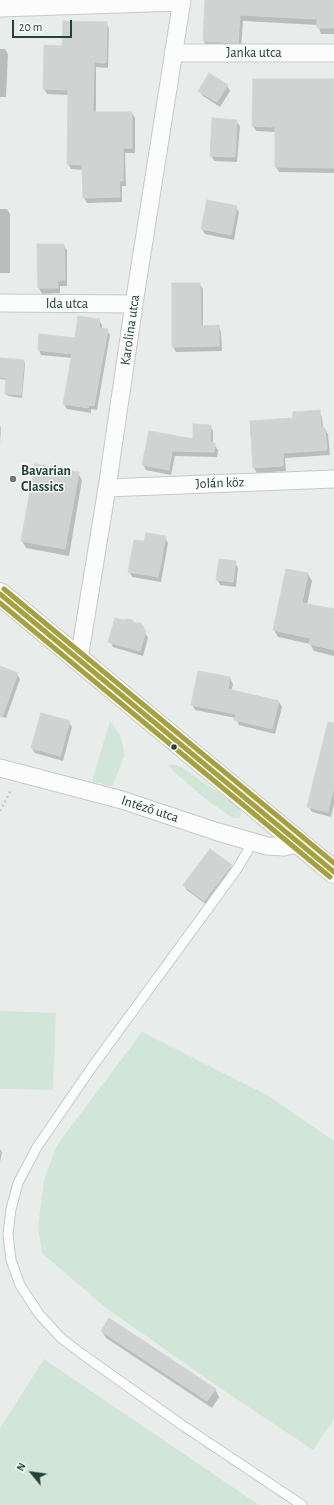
<!DOCTYPE html>
<meta charset="utf-8">
<style>
body{margin:0}
#map{position:relative;width:334px;height:1505px;overflow:hidden;background:#e8edeb;font-family:"Alegreya Sans",sans-serif}
canvas{display:block}
.north{position:absolute;left:12px;top:1453px;width:40px;height:40px;-webkit-text-stroke:3px #f7fbf9;paint-order:stroke;rotate:299deg;font-size:11px;font-weight:700;line-height:16px;text-align:center;color:#24423a}
.north::after{content:'';display:block;margin:auto;width:14px;height:18px;background:#24423a;clip-path:polygon(50% 0,100% 100%,50% 72%,0 100%)}
.scale{position:absolute;left:12px;top:20px;width:60px;height:18px;box-sizing:border-box;border:2px solid #24423a;border-top:0;padding-left:5px;font-size:12px;line-height:14px;white-space:nowrap;color:#24423a;-webkit-text-stroke:3px #f7fbf9;paint-order:stroke}
</style>
<div id="map">
<canvas width="334" height="1505"></canvas>
<div class="north">N</div>
<div class="scale">20 m</div>
</div>
<script>
const g = document.querySelector('canvas').getContext('2d');
g.lineJoin = 'round';
function paint(path, color) {
  g.fillStyle = color;
  g.fill(path, 'evenodd');
}
function toPath(rows) {
  const path = new Path2D();
  for (const r of rows) {
    path.moveTo(r[0], r[1]);
    for (let i = 2; i < r.length; i += 2) path.lineTo(r[i], r[i + 1]);
  }
  return path;
}
function trace(path, color, width, dash) {
  g.strokeStyle = color;
  g.lineWidth = width;
  g.lineCap = dash ? 'butt' : 'round';
  g.setLineDash(dash || []);
  g.stroke(path);
}
function write(font, color, halo, rows, align = 'center') {
  g.font = font + ' "Alegreya Sans",sans-serif';
  g.lineWidth = 3;
  g.setLineDash([]);
  g.textBaseline = 'middle';
  g.strokeStyle = halo;
  g.fillStyle = color;
  for (const [text, x, y, turn = 0] of rows) {
    g.save();
    g.translate(x, y);
    g.rotate((+turn || 0) * Math.PI / 180);
    g.textAlign = isNaN(turn) ? turn : align;
    if (halo) g.strokeText(text, 0, 0);
    g.fillText(text, 0, 0);
    g.restore();
  }
}
paint(toPath([
 [110,721,120,735,123,746,124,756,113,785,109,786,92,781],
 [172,764,181,767,240,807,241,814,240,818,233,818,208,801,173,771,169,766],
 [0,1011,56,1013,53,1090,0,1089],
 [142,1032,267,1095,334,1141,334,1419,313,1450,220,1388,106,1308,42,1253,38,1227,44,1180,57,1145],
 [44,1359,259,1505,0,1505,0,1428]
]), '#d1e6d8');
paint(toPath([
 [206,0,334,0,334,34,321,34,318,25,243,21,241,49,207,47,204,41],
 [106,23,109,29,108,68,96,67,96,113,132,113,135,118,135,153,125,153,126,186,122,186,122,202,87,203,84,198,83,170,71,169,68,164,69,95,47,94,44,89,63,47],
 [0,49,5,49,8,54,6,97,0,97],
 [334,80,334,173,279,172,276,167,276,132,256,131,253,126],
 [227,85,230,91,220,107,203,96,199,91],
 [236,121,240,126,237,162,214,161,211,155],
 [236,207,239,212,234,240,205,234,202,229],
 [0,209,7,209,10,214,10,273,0,273],
 [38,245,63,245,67,250,67,286,60,286,60,293,42,294,39,288],
 [200,284,203,289,203,327,218,326,221,332,222,351,176,352,173,347],
 [99,320,102,325,102,329,107,330,110,335,97,410,91,409,91,413,67,409,64,404,72,358,41,355,39,350,40,335,76,339],
 [0,359,24,361,25,364,22,398,8,396,6,394,7,380,0,379],
 [319,411,322,417,323,429,325,429,328,434,330,455,285,458,286,471,257,473,254,468,294,419],
 [0,426,1,428,0,444],
 [210,426,213,431,213,444,214,444,218,450,217,457,175,456,171,475,146,470,143,464,194,440],
 [78,473,82,480,69,556,26,548,22,541],
 [165,537,168,543,161,582,132,577,129,571,145,542],
 [235,562,238,568,236,587,220,585,217,579],
 [308,574,312,581,307,605,334,611,334,656,314,651,310,644,278,637,274,630],
 [144,630,148,638,143,656,113,647,110,641],
 [0,667,17,674,20,679,6,718,0,716],
 [230,678,233,684,231,691,279,702,282,707,275,734,239,725,236,718,195,710,192,705],
 [69,722,72,727,63,761,35,753,32,748],
 [334,730,334,804,331,817,312,812,308,806],
 [231,866,234,871,208,906,187,890,184,885],
 [0,1149,2,1152,0,1162],
 [102,1331,215,1389,219,1397,212,1408,106,1338]
]), '#0003');
const building = toPath([
 [205,0,334,0,334,28,317,28,317,19,240,15,238,43,203,41,205,0],
 [63,21,107,22,106,63,94,62,93,112,132,112,132,148,123,148,123,181,119,181,120,197,83,198,82,165,67,164,68,90,43,89,44,45,62,46,63,21],
 [209,73,228,85,217,102,198,91,209,73],
 [253,79,334,79,334,168,275,167,275,127,252,126,253,79],
 [212,118,237,120,235,157,210,156,212,118],
 [207,200,237,206,231,235,201,229,207,200],
 [37,244,64,244,65,280,57,280,58,288,38,288,37,244],
 [172,283,200,283,201,326,219,325,219,346,172,347,172,283],
 [78,316,100,319,99,328,108,329,94,406,89,405,88,408,63,404,72,354,38,350,39,334,75,338,78,316],
 [0,358,24,360,21,395,5,394,6,378,0,377,0,358],
 [320,410,321,428,325,428,327,450,283,453,283,466,253,468,250,421,293,418,293,412,320,410],
 [193,424,211,425,210,442,215,443,214,452,172,451,169,470,142,465,149,431,193,439,193,424],
 [35,464,79,472,65,549,21,541,35,464],
 [146,533,166,536,158,577,128,572,134,540,144,541,146,533],
 [219,559,236,561,233,582,216,580,219,559],
 [286,569,308,573,302,603,334,609,334,650,309,644,310,638,273,630,286,569],
 [115,618,123,620,128,619,132,620,135,623,141,623,146,631,140,651,108,642,115,618],
 [0,666,18,673,2,717,0,717,0,666],
 [198,671,230,677,228,689,279,701,272,729,234,720,236,714,191,705,198,671],
 [41,713,70,721,60,756,31,748,41,713],
 [328,722,334,723,334,787,328,812,307,807,328,722],
 [210,849,232,865,204,901,183,885,210,849],
 [109,1318,216,1389,207,1401,101,1331,109,1318]
]);
paint(building, '#cfd4d2');
trace(building, '#d1d6d4', 1);
const service = toPath([
 [253,842,237,869,92,1067,37,1147,18,1183,11,1209,8,1234,11,1260,20,1285,39,1314,61,1338,82,1354,182,1425,302,1505]
]);
const minor = toPath([
 [0,8,181,2],
 [173,53,334,53],
 [0,303,134,304],
 [107,488,334,479],
 [79,659,107,488,134,304,182,0],
 [0,768,122,800,218,832,267,846,284,847,299,843]
]);
const secondary = toPath([
 [0,594,334,872]
]);
trace(service, '#c5cac8', 11);
trace(minor, '#c5cac8', 19);
trace(secondary, '#c3cbc8', 24);
trace(toPath([
 [0,811,11,790]
]), '#c3ccca', 2.5, [2, 3]);
trace(service, '#fcfcfc', 9);
trace(minor, '#fcfcfc', 17);
trace(secondary, '#fcfcfc', 22);
trace(toPath([
 [0,594,334,872]
]), '#a5a13f', 5);
trace(toPath([
 [0,603,330,877]
]), '#a5a13f', 5);
trace(toPath([
 [4,589,334,863]
]), '#a5a13f', 5);
for (const [x, y, r, color] of [
 [13,479,4,"#697e78"],
 [174,747,3.5,"#24423a"]
]) {
  const dot = new Path2D();
  dot.arc(x, y, r, 0, 2 * Math.PI);
  g.fillStyle = color;
  g.fill(dot);
  trace(dot, '#f7fbf9', 1.5);
}
write('14px', '#24423a', '#f7fbf9', [
 ["Janka utca",254,53],
 ["Ida utca",67,304],
 ["Karolina utca",130,330,-82],
 ["Jolán köz",220,483,-2],
 ["Intéző utca",150,809,18]
]);
write('bold 14px', '#24423a', '#f7fbf9', [
 ["Bavarian",21,471],
 ["Classics",21,487]
], 'left');
</script>
